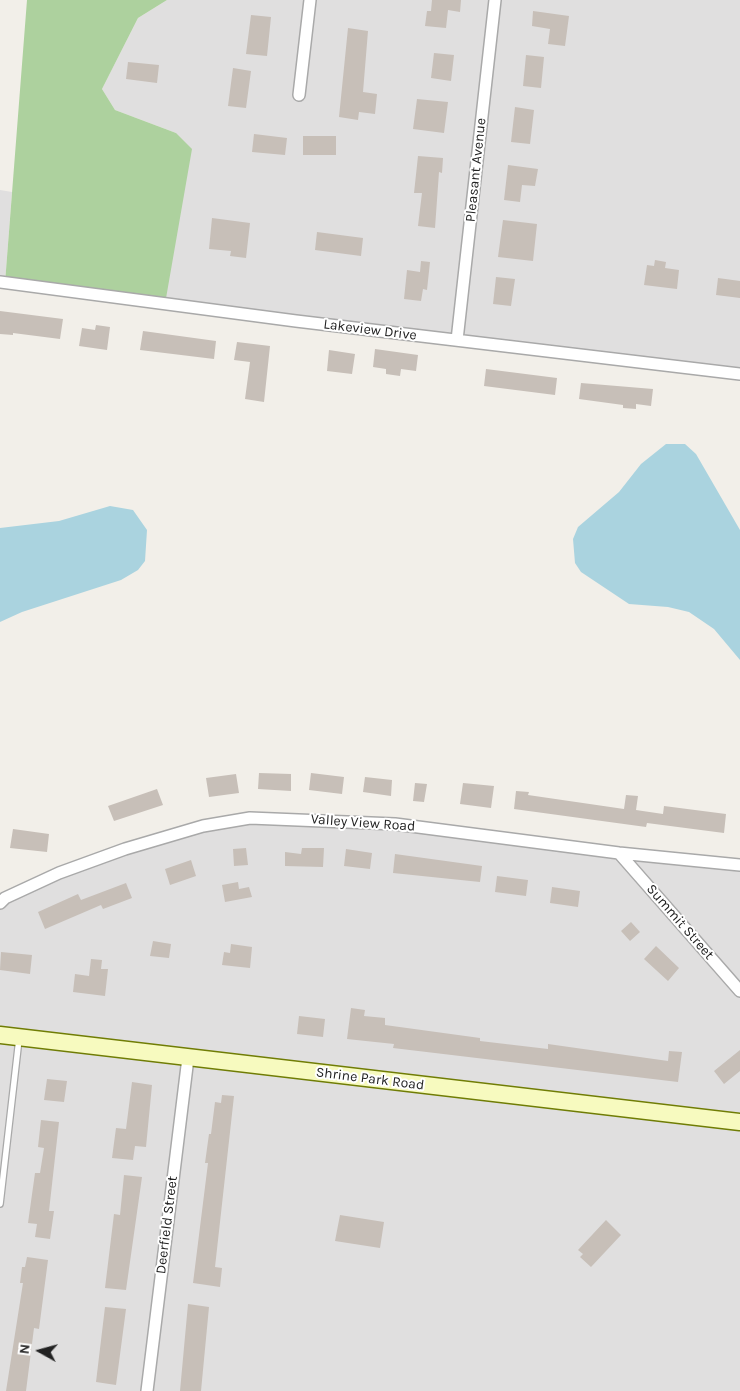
<!DOCTYPE html>
<style>
body{margin:0}
#map{position:relative;width:740px;height:1391px;overflow:hidden;background:#f2efe9;font-family:Karla,sans-serif}
canvas{display:block}
.north{position:absolute;left:15px;top:1326px;width:50px;height:50px;-webkit-text-stroke:4px #fff;paint-order:stroke;rotate:277deg;font-size:14px;font-weight:700;line-height:20px;text-align:center;color:#222}
.north::after{content:'';display:block;margin:auto;width:18px;height:22px;background:#222;clip-path:polygon(50% 0,100% 100%,50% 72%,0 100%)}
</style>
<div id="map">
<canvas width="740" height="1391"></canvas>
<div class="north">N</div>
</div>
<script>
const g = document.querySelector('canvas').getContext('2d');
g.lineJoin = 'round';
function paint(path, color) {
  g.fillStyle = color;
  g.fill(path, 'evenodd');
}
function toPath(rows) {
  const path = new Path2D();
  for (const r of rows) {
    path.moveTo(r[0], r[1]);
    for (let i = 2; i < r.length; i += 2) path.lineTo(r[i], r[i + 1]);
  }
  return path;
}
function trace(path, color, width, dash) {
  g.strokeStyle = color;
  g.lineWidth = width;
  g.lineCap = dash ? 'butt' : 'round';
  g.setLineDash(dash || []);
  g.stroke(path);
}
function write(font, color, halo, rows, align = 'center') {
  g.font = font + ' Karla,sans-serif';
  g.lineWidth = 4;
  g.setLineDash([]);
  g.textBaseline = 'middle';
  g.strokeStyle = halo;
  g.fillStyle = color;
  for (const [text, x, y, turn = 0] of rows) {
    g.save();
    g.translate(x, y);
    g.rotate((+turn || 0) * Math.PI / 180);
    g.textAlign = isNaN(turn) ? turn : align;
    if (halo) g.strokeText(text, 0, 0);
    g.fillText(text, 0, 0);
    g.restore();
  }
}
paint(toPath([
 [167,0,740,0,740,374,165,304,176,133,115,110,102,89,138,18],
 [0,190,12,192,5,283,0,282],
 [313,819,740,865,740,1391,0,1391,0,903,5,898,203,826]
]), '#e0dfdf');
paint(toPath([
 [27,0,167,0,138,18,102,89,115,110,176,133,192,149,165,304,5,283]
]), '#add19e');
paint(toPath([
 [666,444,685,444,696,454,740,530,740,660,714,629,689,612,668,607,629,604,581,572,575,563,573,539,578,527,619,492,641,464],
 [110,506,133,510,147,530,145,561,138,570,121,580,22,612,0,622,0,528,59,521]
]), '#aad3df');
paint(toPath([
 [432,0,461,0,460,12,448,10,446,28,425,26,427,11,431,11],
 [533,11,569,16,565,46,548,44,550,29,532,26],
 [251,15,271,17,267,56,246,54],
 [348,28,368,31,363,92,377,94,375,114,359,112,358,120,339,117],
 [434,53,454,55,451,81,431,78],
 [526,55,544,57,541,88,523,86],
 [128,62,159,65,157,83,126,79],
 [233,68,251,71,246,108,228,106],
 [417,99,448,102,444,133,413,129],
 [515,107,534,110,530,144,511,142],
 [254,134,287,138,285,155,252,152],
 [303,136,336,136,336,155,303,155],
 [418,156,443,158,442,173,439,172,435,228,418,226,422,193,414,193],
 [508,165,538,169,535,186,522,185,520,202,504,200],
 [212,218,250,223,246,258,230,256,231,251,209,249],
 [503,220,537,224,533,261,498,257],
 [317,232,363,238,361,256,315,250],
 [655,260,666,262,665,268,679,270,677,289,644,285,647,265,654,266],
 [421,261,430,262,427,290,423,289,421,301,404,299,407,270,420,272],
 [496,277,515,279,511,306,493,304],
 [718,278,740,281,740,298,716,295],
 [0,311,63,319,60,339,13,333,13,335,0,334],
 [96,325,110,327,107,350,79,346,82,328,95,330],
 [143,331,216,341,214,359,140,350],
 [237,342,270,346,264,402,245,399,250,362,234,360],
 [375,349,418,355,416,371,401,369,400,376,386,374,386,369,373,367],
 [329,350,355,354,352,374,327,371],
 [486,369,557,378,555,395,484,386],
 [581,383,653,389,651,406,636,404,636,409,623,408,623,405,579,399],
 [259,773,291,774,291,791,258,789],
 [311,773,344,777,342,794,309,790],
 [236,774,239,793,209,797,206,778],
 [365,777,392,780,391,796,363,792],
 [415,783,427,784,424,802,413,801],
 [463,783,494,786,491,808,460,804],
 [157,789,163,805,114,821,108,806],
 [516,791,529,792,528,795,624,809,626,795,638,796,636,810,663,814,664,806,726,814,724,833,647,823,646,827,514,809],
 [13,829,49,834,47,852,10,848],
 [246,848,248,865,234,866,233,849],
 [302,848,324,848,323,867,285,866,285,852,301,854],
 [346,849,372,853,370,869,344,866],
 [395,854,482,866,480,882,393,873],
 [191,860,196,876,170,885,165,869],
 [497,876,528,880,526,896,495,892],
 [238,882,239,889,249,887,252,897,225,902,222,885],
 [126,883,132,898,103,909,101,905,45,929,38,912,78,894,81,900],
 [552,887,580,891,578,907,550,903],
 [631,922,640,932,630,941,621,931],
 [153,941,171,944,169,958,150,956],
 [231,944,252,947,250,968,222,965,224,952,230,953],
 [656,946,679,968,668,981,644,959],
 [1,952,32,955,30,974,0,970],
 [91,959,102,960,101,969,108,969,105,996,73,992,75,974,89,976],
 [351,1008,365,1010,364,1016,385,1018,385,1025,480,1038,480,1041,548,1049,548,1044,668,1061,669,1051,682,1052,678,1082,393,1048,394,1044,347,1039],
 [299,1016,325,1019,323,1037,297,1034],
 [740,1050,740,1071,724,1084,714,1071],
 [47,1079,67,1081,64,1102,44,1100],
 [132,1082,152,1085,146,1147,135,1146,133,1160,112,1158,116,1128,126,1129],
 [222,1095,234,1096,215,1267,222,1268,220,1287,193,1283,208,1163,205,1163,209,1134,211,1134,215,1102,221,1103],
 [41,1120,59,1122,49,1211,54,1211,50,1239,35,1237,37,1224,28,1223,35,1173,40,1173,44,1148,38,1147],
 [124,1175,142,1177,126,1290,105,1288,114,1214,120,1215],
 [340,1215,384,1222,380,1248,335,1241],
 [606,1220,621,1235,591,1267,580,1257,583,1254,578,1250],
 [27,1257,48,1260,39,1329,34,1328,26,1391,6,1391,23,1283,20,1283,22,1267,25,1267],
 [188,1304,209,1307,201,1391,180,1391],
 [105,1307,126,1309,116,1385,96,1382]
]), '#c7bfb8');
const lane = toPath([
 [0,1204,19,1039]
]);
const street = toPath([
 [299,95,310,0],
 [0,282,296,321,740,374],
 [457,340,495,0],
 [619,853,740,991],
 [0,903,5,898,59,873,125,849,203,826,250,818,395,824,619,853,740,865],
 [147,1391,188,1058]
]);
const secondary = toPath([
 [0,1035,740,1122]
]);
trace(lane, '#a9a9a9', 8);
trace(street, '#a9a9a9', 14);
trace(secondary, '#707d05', 19);
trace(lane, '#fff', 5.5);
trace(street, '#fff', 11);
trace(secondary, '#f7fabf', 16);
write('14px', '#222', '#fff', [
 ["Pleasant Avenue",476,170,-84],
 ["Lakeview Drive",370,330,7],
 ["Valley View Road",363,823,4],
 ["Summit Street",680,922,49],
 ["Shrine Park Road",370,1079,7],
 ["Deerfield Street",167,1225,-83]
]);
</script>
